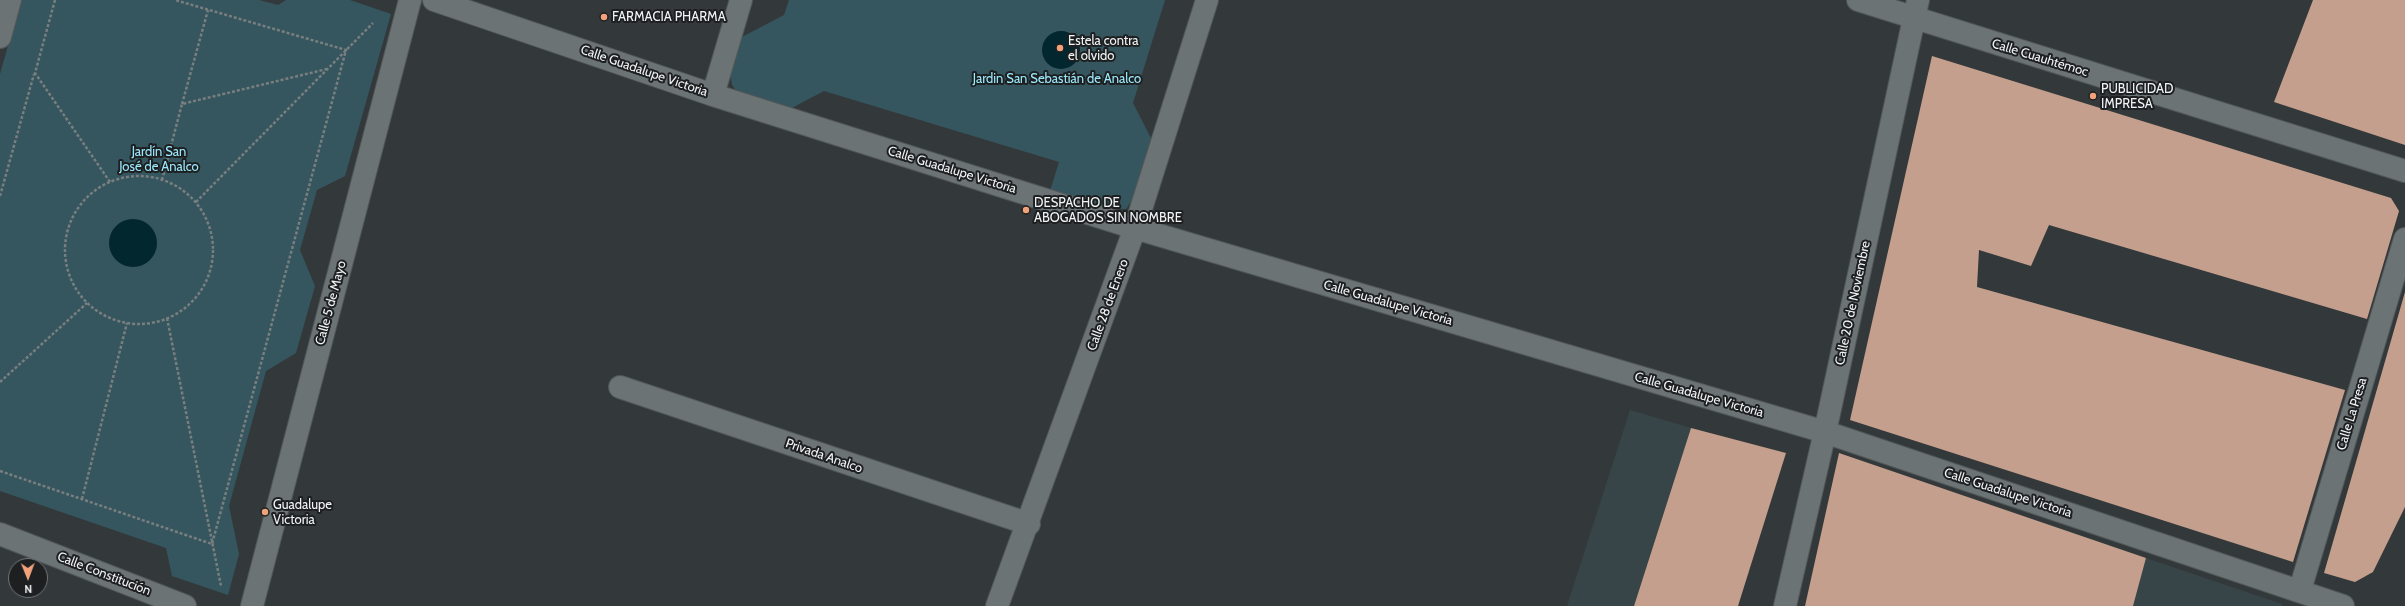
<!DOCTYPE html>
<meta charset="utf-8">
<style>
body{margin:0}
#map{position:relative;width:2405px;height:606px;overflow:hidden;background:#33393a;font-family:Cabin,sans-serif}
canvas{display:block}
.north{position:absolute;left:8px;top:558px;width:40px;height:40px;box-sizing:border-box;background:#1d1f20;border:1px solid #717475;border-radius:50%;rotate:179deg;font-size:11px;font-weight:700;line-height:16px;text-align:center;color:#f0f4f5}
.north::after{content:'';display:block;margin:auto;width:14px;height:18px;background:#f1a27b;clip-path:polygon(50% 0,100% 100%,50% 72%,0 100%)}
</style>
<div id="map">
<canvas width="2405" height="606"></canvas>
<div class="north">N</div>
</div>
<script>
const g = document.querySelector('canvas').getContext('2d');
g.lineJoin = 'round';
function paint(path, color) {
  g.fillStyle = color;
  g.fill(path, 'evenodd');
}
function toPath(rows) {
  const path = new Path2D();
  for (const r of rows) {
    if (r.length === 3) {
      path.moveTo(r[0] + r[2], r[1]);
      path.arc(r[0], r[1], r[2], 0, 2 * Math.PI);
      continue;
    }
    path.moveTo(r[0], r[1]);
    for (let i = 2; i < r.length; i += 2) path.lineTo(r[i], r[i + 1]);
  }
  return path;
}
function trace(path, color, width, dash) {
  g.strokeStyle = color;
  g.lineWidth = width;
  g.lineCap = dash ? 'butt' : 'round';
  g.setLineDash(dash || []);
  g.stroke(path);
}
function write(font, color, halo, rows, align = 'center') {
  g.font = font + ' Cabin,sans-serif';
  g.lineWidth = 4;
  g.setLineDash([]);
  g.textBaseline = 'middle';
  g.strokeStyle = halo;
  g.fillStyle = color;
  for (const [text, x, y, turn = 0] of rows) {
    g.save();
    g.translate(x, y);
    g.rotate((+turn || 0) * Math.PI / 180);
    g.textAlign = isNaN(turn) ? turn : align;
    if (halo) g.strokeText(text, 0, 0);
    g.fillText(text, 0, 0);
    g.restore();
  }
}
paint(toPath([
 [1630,410,1691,428,1634,606,1567,606],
 [2146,558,2282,604,2282,606,2133,606]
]), '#374548');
paint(toPath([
 [21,0,259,0,278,5,286,0,350,0,391,14,345,176,317,190,300,250,315,286,296,353,266,371,229,506,239,554,228,595,172,576,166,548,0,491,0,74],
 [789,0,1165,0,1133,103,1152,140,1135,196,1126,209,1108,209,1050,191,1059,162,824,91,788,110,741,97,732,85,730,71,742,37,784,15]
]), '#35565f');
paint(toPath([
 [1061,50,19],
 [133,243,24]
]), '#03272f');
paint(toPath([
 [2313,0,2405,0,2405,145,2274,102],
 [1932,56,2391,198,2399,211,2367,319,2049,225,2031,266,1979,250,1977,287,2345,390,2293,562,1850,420],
 [2405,292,2405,507,2373,572,2355,582,2324,573],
 [1691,428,1786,453,1738,606,1634,606],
 [1839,453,2146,558,2133,606,1805,606]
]), '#c59f8d');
const minor = toPath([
 [434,0,713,95,1135,228,1825,432,2343,606],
 [1858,0,2405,171],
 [0,37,10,0],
 [713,95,741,0],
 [620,387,1029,524],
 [0,534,185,606],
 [2300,590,2405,239],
 [252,606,410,0],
 [997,606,1135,228,1207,0],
 [1785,606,1825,432,1918,0]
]);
trace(minor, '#525758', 24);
trace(toPath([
 [55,0,35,73,110,182],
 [182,104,208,10],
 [139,250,74],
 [162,180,182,104,327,69],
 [0,196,34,74],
 [196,202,373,23],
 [167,318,221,586],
 [0,382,87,303],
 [0,471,212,544,346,50,175,0],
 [82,499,127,323]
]), '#797e7f', 2.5, [3, 2]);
trace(minor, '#6c7374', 22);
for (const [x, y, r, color] of [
 [604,17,4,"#f1a27b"],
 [1060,48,4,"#f1a27b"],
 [2093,96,4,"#f1a27b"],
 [1026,210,4,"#f1a27b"],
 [265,512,4,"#f1a27b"]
]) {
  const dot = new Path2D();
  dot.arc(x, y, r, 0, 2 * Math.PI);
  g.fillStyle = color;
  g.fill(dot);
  trace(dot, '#1d1f20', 1.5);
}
write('13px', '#f0f4f5', '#1d1f20', [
 ["FARMACIA PHARMA",612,17],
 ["Estela contra",1068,41],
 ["el olvido",1068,56],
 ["PUBLICIDAD",2101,89],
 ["IMPRESA",2101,104],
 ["DESPACHO DE",1034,203],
 ["ABOGADOS SIN NOMBRE",1034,218],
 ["Guadalupe",273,505],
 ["Victoria",273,520]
], 'left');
write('13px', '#f0f4f5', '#1d1f20', [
 ["Calle Cuauhtémoc",2040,58,17],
 ["Calle Guadalupe Victoria",644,71,19],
 ["Calle Guadalupe Victoria",952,170,17],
 ["Calle 5 de Mayo",331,303,-75],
 ["Calle Guadalupe Victoria",1388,303,16],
 ["Calle 20 de Noviembre",1853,303,-78],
 ["Calle 28 de Enero",1108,305,-70],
 ["Calle Guadalupe Victoria",1699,395,16],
 ["Calle La Presa",2352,414,-73],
 ["Privada Analco",824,456,19],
 ["Calle Guadalupe Victoria",2008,493,18],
 ["Calle Constitución",104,574,21]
]);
write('13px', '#9ae9fd', '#1d1f20', [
 ["Jardin San Sebastián de Analco",1057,79],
 ["Jardín San",159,152],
 ["José de Analco",159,167]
]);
</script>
